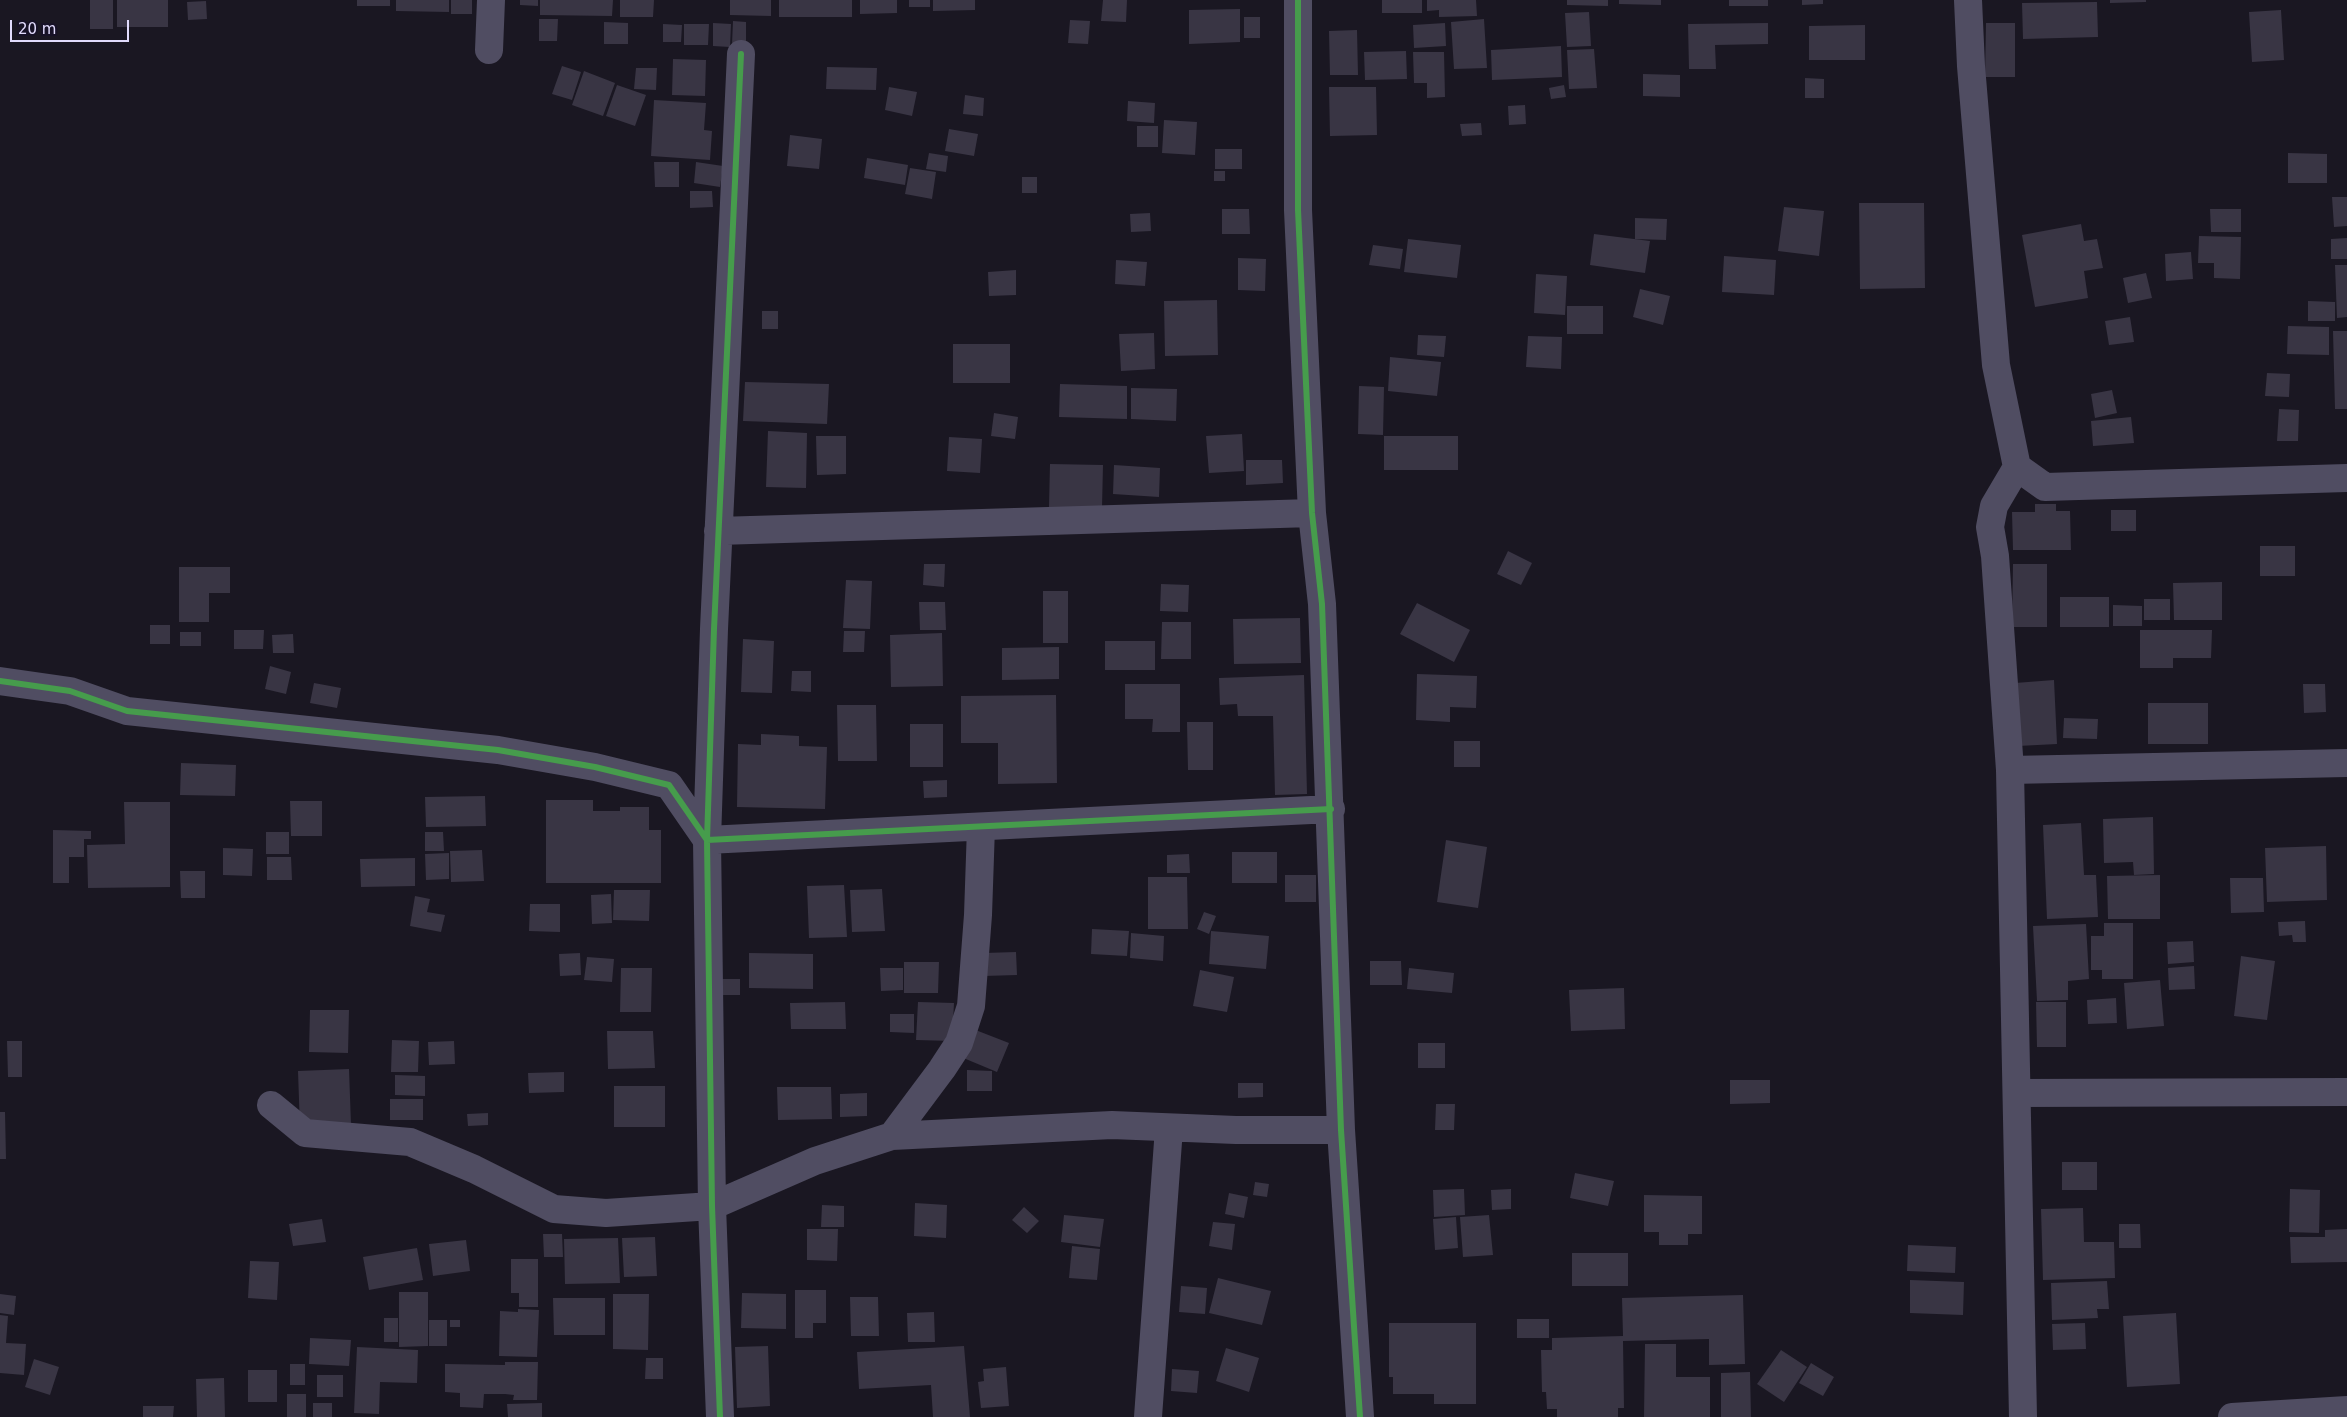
<!DOCTYPE html>
<style>
body{margin:0}
#map{position:relative;width:2347px;height:1417px;overflow:hidden;background:#1a1722;font-family:"DejaVu Sans",sans-serif}
canvas{display:block}
.scale{position:absolute;left:10px;top:20px;width:119px;height:22px;box-sizing:border-box;border:2px solid #e1dbfc;border-top:0;padding-left:6px;font-size:15px;line-height:18px;white-space:nowrap;color:#e1dbfc;-webkit-text-stroke:4px #171227;paint-order:stroke}
</style>
<div id="map">
<canvas width="2347" height="1417"></canvas>
<div class="scale">20 m</div>
</div>
<script>
const g = document.querySelector('canvas').getContext('2d');
g.lineJoin = 'round';
function paint(path, color) {
  g.fillStyle = color;
  g.fill(path, 'evenodd');
}
function toPath(rows) {
  const path = new Path2D();
  for (const r of rows) {
    path.moveTo(r[0], r[1]);
    for (let i = 2; i < r.length; i += 2) path.lineTo(r[i], r[i + 1]);
  }
  return path;
}
function trace(path, color, width, dash) {
  g.strokeStyle = color;
  g.lineWidth = width;
  g.lineCap = dash ? 'butt' : 'round';
  g.setLineDash(dash || []);
  g.stroke(path);
}
paint(toPath([
 [90,0,113,0,113,29,90,29],
 [117,0,168,0,168,27,117,27],
 [357,0,390,0,390,6,357,6],
 [396,0,449,0,449,12,396,11],
 [451,0,472,0,472,14,451,14],
 [520,0,538,0,538,6,520,5],
 [540,0,613,0,612,16,540,15],
 [620,0,654,0,653,17,620,17],
 [730,0,771,0,771,16,730,15],
 [779,0,852,0,852,17,779,17],
 [860,0,897,0,897,13,860,14],
 [909,0,930,0,930,7,909,7],
 [933,0,975,0,975,10,933,11],
 [1103,0,1127,0,1126,22,1101,21],
 [1382,0,1422,0,1422,13,1382,13],
 [1427,0,1476,0,1477,16,1439,17,1439,10,1427,11],
 [1567,0,1608,0,1608,6,1567,5],
 [1619,0,1661,0,1661,5,1619,4],
 [1729,0,1768,0,1768,6,1729,6],
 [1802,0,1823,0,1823,4,1802,5],
 [2110,0,2146,0,2146,2,2110,3],
 [206,1,207,19,188,20,187,2],
 [2097,2,2098,37,2023,39,2022,3],
 [1240,9,1240,42,1189,44,1189,10],
 [2281,10,2284,60,2252,62,2249,12],
 [1589,12,1591,46,1567,47,1565,13],
 [1244,17,1260,17,1260,38,1244,38],
 [539,19,558,19,557,41,539,41],
 [1484,19,1487,68,1454,69,1451,22],
 [1070,20,1090,21,1088,44,1068,43],
 [733,21,746,22,746,44,732,44],
 [604,22,628,23,628,44,604,44],
 [713,23,731,24,730,47,713,46],
 [1445,23,1446,46,1414,48,1413,25],
 [1768,23,1768,44,1715,45,1716,69,1689,69,1688,24],
 [1986,23,2015,23,2015,77,1985,77],
 [663,24,682,25,681,42,663,42],
 [684,24,709,24,708,45,684,45],
 [1865,25,1865,60,1809,60,1809,26],
 [1357,30,1358,75,1330,75,1329,31],
 [1561,46,1562,77,1492,80,1491,50],
 [1594,49,1597,88,1569,89,1567,50],
 [1406,51,1407,79,1365,80,1364,52],
 [1413,52,1444,52,1445,97,1427,98,1427,83,1414,83],
 [673,59,706,60,705,96,672,95],
 [562,66,581,72,572,100,552,94],
 [827,67,877,68,876,90,826,89],
 [636,68,657,68,656,90,634,89],
 [584,71,615,83,603,116,572,105],
 [1643,74,1680,75,1680,97,1643,96],
 [1805,78,1824,79,1824,98,1805,98],
 [617,85,646,95,635,126,606,116],
 [1564,85,1566,97,1551,99,1549,88],
 [889,87,917,92,912,116,885,110],
 [1329,87,1376,87,1377,135,1330,136],
 [965,95,984,98,983,116,963,114],
 [654,100,706,103,704,130,712,131,710,160,651,156],
 [1128,101,1155,103,1154,123,1127,121],
 [1525,105,1526,124,1509,125,1508,106],
 [1164,120,1197,122,1195,155,1162,153],
 [1481,123,1482,135,1462,136,1460,124],
 [1137,126,1158,126,1158,147,1137,147],
 [949,129,978,134,974,156,945,151],
 [790,135,822,139,819,169,787,166],
 [1215,149,1242,149,1242,169,1215,169],
 [929,153,948,156,946,172,926,169],
 [2288,153,2327,154,2327,183,2288,183],
 [867,158,908,165,905,185,864,178],
 [654,162,679,162,679,187,655,187],
 [696,162,723,166,720,187,694,183],
 [910,168,936,172,932,199,905,194],
 [1214,171,1225,171,1225,181,1214,181],
 [1022,177,1037,177,1037,193,1022,193],
 [690,191,712,191,713,207,690,208],
 [2332,197,2347,197,2347,226,2334,227],
 [1859,203,1924,203,1925,288,1860,289],
 [1784,207,1824,211,1819,256,1778,251],
 [1222,209,1249,209,1250,234,1222,234],
 [2210,209,2241,209,2241,232,2211,232],
 [1150,213,1151,231,1131,232,1130,214],
 [1635,218,1667,219,1666,240,1635,239],
 [2081,224,2084,241,2097,239,2103,268,2084,271,2088,298,2035,307,2022,235],
 [1594,234,1650,241,1645,273,1590,265],
 [2199,236,2241,237,2240,279,2214,278,2214,263,2198,263],
 [2347,238,2347,259,2331,259,2331,239],
 [1408,239,1461,245,1457,278,1404,272],
 [1373,245,1403,249,1400,269,1369,265],
 [2191,252,2193,279,2166,281,2165,254],
 [1724,256,1776,260,1774,295,1722,292],
 [1238,258,1266,259,1265,291,1238,290],
 [1116,260,1147,262,1145,286,1115,284],
 [2335,265,2347,265,2347,317,2337,318],
 [1016,270,1016,295,989,296,988,272],
 [2146,273,2152,298,2128,303,2123,278],
 [1536,274,1567,276,1565,315,1534,313],
 [1640,289,1670,296,1663,325,1633,317],
 [1217,300,1218,355,1165,356,1164,301],
 [2308,301,2335,302,2335,321,2308,321],
 [1567,306,1603,306,1603,334,1567,334],
 [762,311,778,311,778,329,762,329],
 [2130,317,2134,342,2109,345,2105,321],
 [2288,326,2329,327,2329,355,2287,354],
 [2333,331,2347,331,2347,409,2335,409],
 [1154,333,1155,369,1121,371,1119,334],
 [1418,335,1446,336,1444,357,1417,355],
 [1528,336,1562,337,1561,369,1526,367],
 [953,344,1010,344,1010,383,953,383],
 [1390,357,1441,362,1437,396,1388,391],
 [2267,373,2290,374,2289,397,2265,396],
 [745,382,829,384,827,424,743,421],
 [1060,384,1127,386,1127,419,1059,417],
 [1359,386,1384,387,1383,435,1358,434],
 [1131,388,1177,389,1176,421,1131,419],
 [2112,390,2117,413,2095,418,2091,394],
 [2279,409,2299,410,2298,441,2277,441],
 [994,413,1018,417,1015,439,991,436],
 [2131,417,2134,443,2093,446,2091,421],
 [768,431,807,433,806,488,766,487],
 [1242,434,1244,471,1209,473,1206,436],
 [816,436,846,436,846,474,817,475],
 [1384,436,1458,436,1458,470,1384,470],
 [949,437,982,439,980,473,947,471],
 [1246,460,1282,460,1283,483,1246,485],
 [1050,464,1103,465,1102,508,1049,507],
 [1114,465,1160,468,1159,497,1113,494],
 [2035,504,2056,504,2056,511,2070,511,2071,550,2013,550,2012,512,2035,512],
 [2111,510,2136,510,2136,531,2111,531],
 [2260,546,2295,546,2295,576,2260,576],
 [1508,551,1532,563,1521,585,1497,574],
 [924,564,945,564,944,587,923,585],
 [2013,564,2047,564,2047,627,2012,627],
 [179,567,230,567,230,593,209,593,209,622,179,622],
 [846,580,872,581,870,629,843,628],
 [2222,582,2222,620,2174,620,2173,583],
 [1161,584,1189,585,1188,612,1160,611],
 [1043,591,1068,591,1068,643,1043,643],
 [2060,597,2109,597,2109,627,2060,627],
 [2144,599,2170,599,2170,620,2144,620],
 [919,602,945,602,946,630,920,630],
 [1417,603,1470,630,1454,662,1400,634],
 [2113,605,2142,606,2142,626,2113,626],
 [1300,618,1301,663,1234,664,1233,619],
 [1162,622,1191,622,1191,659,1161,659],
 [150,625,170,625,170,644,150,644],
 [234,630,264,630,263,649,234,649],
 [2140,630,2212,630,2211,658,2173,658,2173,668,2140,668],
 [844,631,865,631,864,652,843,652],
 [180,632,201,632,201,646,180,646],
 [942,633,943,686,891,687,890,635],
 [293,634,294,653,273,653,272,635],
 [743,639,774,641,772,693,741,692],
 [1105,641,1155,641,1155,670,1105,670],
 [1059,647,1059,679,1002,680,1002,648],
 [270,666,291,672,286,694,265,689],
 [792,671,811,671,811,692,791,691],
 [1417,674,1477,676,1476,708,1450,707,1450,722,1416,720],
 [1304,675,1307,794,1275,795,1273,716,1238,716,1237,704,1220,705,1219,678],
 [2054,680,2057,744,2018,746,2015,683],
 [314,683,341,688,337,708,310,703],
 [1125,684,1180,684,1180,732,1152,732,1153,719,1125,719],
 [2303,684,2325,684,2326,712,2304,713],
 [1056,695,1057,783,998,784,998,743,961,743,961,696],
 [2148,703,2208,703,2208,744,2148,744],
 [837,705,876,705,877,761,838,761],
 [2064,718,2098,719,2097,739,2063,738],
 [1187,722,1213,722,1213,770,1188,770],
 [910,724,943,724,943,767,910,767],
 [761,734,799,736,799,746,827,747,825,809,737,807,738,744,761,745],
 [1454,741,1480,741,1480,767,1454,767],
 [181,763,236,765,235,796,180,795],
 [947,780,947,797,924,798,923,781],
 [485,796,486,826,426,827,425,797],
 [546,800,593,800,593,811,620,811,620,807,649,807,649,830,661,830,661,883,546,883],
 [290,801,322,801,322,836,291,836],
 [124,802,170,802,170,887,88,888,87,845,125,844],
 [2153,817,2154,874,2134,875,2133,862,2104,863,2103,819],
 [2081,823,2084,875,2096,875,2098,917,2047,919,2043,825],
 [53,830,91,831,91,839,84,839,84,857,69,857,69,883,53,883],
 [266,832,289,832,289,854,266,854],
 [425,832,443,832,444,851,425,851],
 [1446,840,1487,847,1478,908,1437,902],
 [2326,846,2327,900,2267,902,2265,848],
 [223,848,253,849,252,876,223,875],
 [482,850,484,881,451,882,450,851],
 [1232,852,1277,852,1277,883,1232,883],
 [449,853,449,879,426,880,425,854],
 [1189,854,1190,873,1167,873,1167,855],
 [267,857,291,857,292,880,267,880],
 [415,858,415,886,361,887,360,859],
 [180,871,205,871,205,898,181,898],
 [1285,875,1316,875,1316,902,1285,902],
 [2160,875,2160,919,2108,919,2107,876],
 [1148,877,1187,877,1188,929,1148,929],
 [2230,878,2263,878,2264,912,2231,913],
 [844,885,847,937,809,938,807,886],
 [882,889,885,931,852,932,850,890],
 [614,890,650,890,649,921,613,920],
 [611,894,612,923,592,924,591,895],
 [415,896,430,899,427,912,445,915,441,932,410,926],
 [530,904,560,904,560,932,529,931],
 [1204,912,1216,916,1209,934,1197,929],
 [2305,921,2306,942,2293,942,2292,935,2279,936,2278,922],
 [2104,923,2133,923,2133,979,2102,979,2102,970,2091,970,2091,936,2104,936],
 [2086,924,2089,979,2068,981,2068,1000,2037,1001,2033,926],
 [1092,929,1129,931,1127,956,1091,954],
 [1211,931,1269,936,1266,969,1209,964],
 [1131,933,1164,936,1163,961,1130,958],
 [2193,941,2194,962,2168,964,2167,942],
 [1016,952,1017,975,984,976,984,953],
 [580,953,581,975,560,976,559,954],
 [749,953,813,954,813,989,749,988],
 [2241,956,2275,961,2267,1020,2234,1016],
 [587,957,614,959,612,982,584,980],
 [1370,961,1401,961,1402,985,1370,985],
 [904,962,939,962,938,993,904,993],
 [2194,966,2195,989,2169,990,2168,968],
 [621,968,652,968,651,1012,620,1012],
 [880,968,903,968,903,990,881,991],
 [1409,968,1454,973,1452,993,1407,989],
 [1200,970,1234,977,1227,1012,1193,1006],
 [719,979,740,979,740,995,719,995],
 [2160,980,2164,1026,2127,1029,2124,983],
 [1624,988,1625,1029,1571,1031,1569,990],
 [2116,998,2117,1023,2088,1024,2087,1000],
 [845,1002,846,1029,791,1029,790,1003],
 [918,1002,954,1003,952,1041,916,1040],
 [2036,1002,2066,1002,2066,1047,2037,1047],
 [310,1010,349,1010,348,1053,309,1052],
 [890,1014,914,1014,914,1033,890,1032],
 [973,1029,1009,1043,997,1072,961,1057],
 [607,1031,653,1031,655,1068,608,1069],
 [392,1040,419,1041,418,1072,391,1072],
 [7,1041,22,1041,22,1077,8,1077],
 [454,1041,455,1064,429,1065,428,1042],
 [1418,1043,1445,1043,1445,1068,1418,1068],
 [349,1069,351,1125,300,1128,298,1071],
 [967,1070,992,1071,992,1091,967,1091],
 [564,1072,564,1092,529,1093,528,1073],
 [395,1075,425,1076,425,1096,395,1095],
 [1730,1080,1770,1080,1770,1103,1730,1104],
 [1238,1083,1263,1083,1263,1097,1238,1098],
 [614,1086,665,1086,665,1127,614,1127],
 [777,1087,831,1087,832,1119,778,1120],
 [867,1093,867,1116,840,1117,840,1094],
 [390,1099,423,1099,423,1120,390,1120],
 [1436,1104,1455,1104,1454,1130,1435,1130],
 [0,1112,5,1112,6,1159,0,1159],
 [488,1113,488,1125,468,1126,467,1114],
 [2062,1162,2097,1162,2097,1190,2062,1190],
 [1575,1173,1614,1181,1608,1206,1570,1198],
 [1255,1182,1269,1184,1267,1197,1253,1195],
 [1464,1189,1465,1215,1434,1217,1433,1190],
 [1511,1189,1511,1209,1492,1210,1491,1190],
 [2290,1189,2320,1190,2319,1233,2289,1232],
 [1229,1193,1248,1197,1244,1218,1225,1214],
 [1644,1195,1702,1196,1702,1234,1688,1234,1688,1245,1659,1245,1659,1232,1644,1232],
 [915,1203,947,1205,946,1238,914,1236],
 [822,1205,844,1206,844,1227,821,1227],
 [1024,1207,1039,1221,1027,1233,1012,1220],
 [2083,1208,2084,1242,2114,1242,2115,1278,2043,1280,2041,1209],
 [1064,1215,1104,1219,1100,1247,1061,1242],
 [1489,1215,1493,1255,1463,1257,1460,1217],
 [1456,1217,1458,1248,1435,1250,1433,1219],
 [322,1219,326,1242,293,1246,289,1224],
 [1213,1222,1235,1224,1232,1250,1209,1246],
 [2119,1224,2140,1224,2141,1248,2119,1248],
 [807,1229,838,1229,837,1261,807,1260],
 [2347,1229,2347,1262,2291,1263,2290,1237,2325,1237,2325,1230],
 [543,1234,562,1234,563,1257,544,1257],
 [655,1237,657,1276,624,1277,622,1238],
 [618,1238,620,1283,565,1284,564,1239],
 [466,1240,470,1271,433,1276,429,1244],
 [1908,1245,1956,1247,1955,1273,1907,1271],
 [1072,1246,1100,1249,1097,1280,1069,1278],
 [417,1248,423,1280,369,1290,363,1257],
 [1572,1253,1628,1253,1628,1286,1572,1286],
 [511,1259,538,1259,538,1307,519,1307,519,1293,511,1293],
 [250,1261,279,1262,277,1300,248,1298],
 [1218,1278,1271,1291,1262,1325,1209,1313],
 [1910,1280,1964,1282,1963,1315,1910,1313],
 [2107,1281,2109,1309,2097,1309,2098,1318,2052,1320,2051,1283],
 [1181,1286,1207,1288,1205,1314,1179,1312],
 [795,1290,826,1290,826,1323,813,1323,813,1338,795,1338],
 [399,1292,428,1292,428,1346,399,1347],
 [742,1293,786,1294,786,1329,741,1328],
 [0,1294,16,1296,14,1315,0,1313],
 [613,1294,649,1294,648,1350,613,1349],
 [1743,1295,1745,1364,1709,1365,1709,1339,1623,1341,1624,1408,1618,1408,1618,1417,1557,1417,1557,1409,1547,1409,1546,1392,1542,1392,1541,1350,1552,1350,1552,1338,1623,1336,1622,1298],
 [850,1297,878,1297,879,1336,851,1336],
 [553,1298,605,1298,605,1335,554,1335],
 [518,1309,539,1310,537,1357,499,1356,500,1311,518,1312],
 [934,1312,935,1342,908,1342,907,1313],
 [2176,1313,2180,1384,2127,1387,2123,1316],
 [0,1315,8,1316,6,1343,26,1344,24,1375,0,1373],
 [384,1318,398,1318,398,1342,384,1342],
 [1517,1319,1549,1319,1549,1338,1517,1338],
 [429,1320,447,1320,447,1346,429,1346],
 [450,1320,460,1320,460,1327,450,1327],
 [1389,1323,1476,1323,1476,1404,1434,1404,1434,1394,1393,1394,1393,1377,1389,1377],
 [2085,1323,2086,1349,2053,1350,2052,1324],
 [310,1338,351,1340,349,1366,309,1364],
 [1645,1344,1676,1344,1676,1377,1710,1377,1710,1417,1644,1417],
 [768,1346,770,1406,737,1408,735,1347],
 [964,1346,970,1417,933,1417,931,1385,859,1389,857,1352],
 [357,1347,418,1350,417,1383,380,1382,379,1414,354,1413],
 [1226,1348,1259,1358,1249,1392,1216,1381],
 [1781,1350,1807,1367,1784,1402,1757,1384],
 [646,1358,663,1358,663,1379,645,1379],
 [34,1359,59,1367,50,1395,25,1387],
 [505,1362,538,1362,537,1400,513,1400,514,1395,505,1394,484,1394,483,1408,460,1407,460,1393,445,1392,445,1364,505,1365],
 [1811,1363,1834,1377,1823,1396,1799,1383],
 [290,1364,305,1364,305,1385,290,1385],
 [1006,1367,1009,1406,981,1408,978,1382,984,1381,983,1369],
 [1172,1369,1199,1371,1197,1393,1171,1391],
 [248,1370,277,1370,277,1402,248,1402],
 [1750,1372,1751,1417,1721,1417,1721,1373],
 [317,1375,343,1375,343,1397,317,1397],
 [224,1378,225,1417,197,1417,196,1379],
 [287,1394,306,1394,306,1417,287,1417],
 [313,1403,332,1403,332,1417,313,1417],
 [542,1403,542,1417,508,1417,507,1404],
 [143,1406,174,1406,173,1417,143,1417]
]), '#393544');
trace(toPath([
 [1298,0,1298,210,1312,513,1322,604,1341,1130,1360,1417],
 [1968,0,1971,66,1996,365,2017,467,2045,487,2347,478],
 [489,50,491,0],
 [2017,467,1994,506,1990,527,1995,556,2010,770,2023,1417],
 [718,531,1312,513],
 [0,681,70,691,127,711,498,750,595,767,669,785,707,840,1331,809],
 [2010,770,2347,763],
 [2018,1093,2347,1092],
 [271,1105,305,1133,410,1142,474,1169,554,1209,606,1213,712,1206,815,1161,892,1136,1112,1125,1236,1130,1341,1130],
 [892,1136,942,1069,959,1043,971,1006,978,915,981,827],
 [720,1417,712,1206,707,840,714,629,741,54],
 [1148,1417,1169,1128],
 [2232,1417,2347,1410]
]), '#504d62', 28);
trace(toPath([
 [1298,0,1298,210,1312,513,1322,604,1341,1130,1360,1417],
 [0,681,70,691,127,711,498,750,595,767,669,785,707,840,1331,809],
 [720,1417,712,1206,707,840,714,629,741,54]
]), '#469c4c', 6);
</script>
